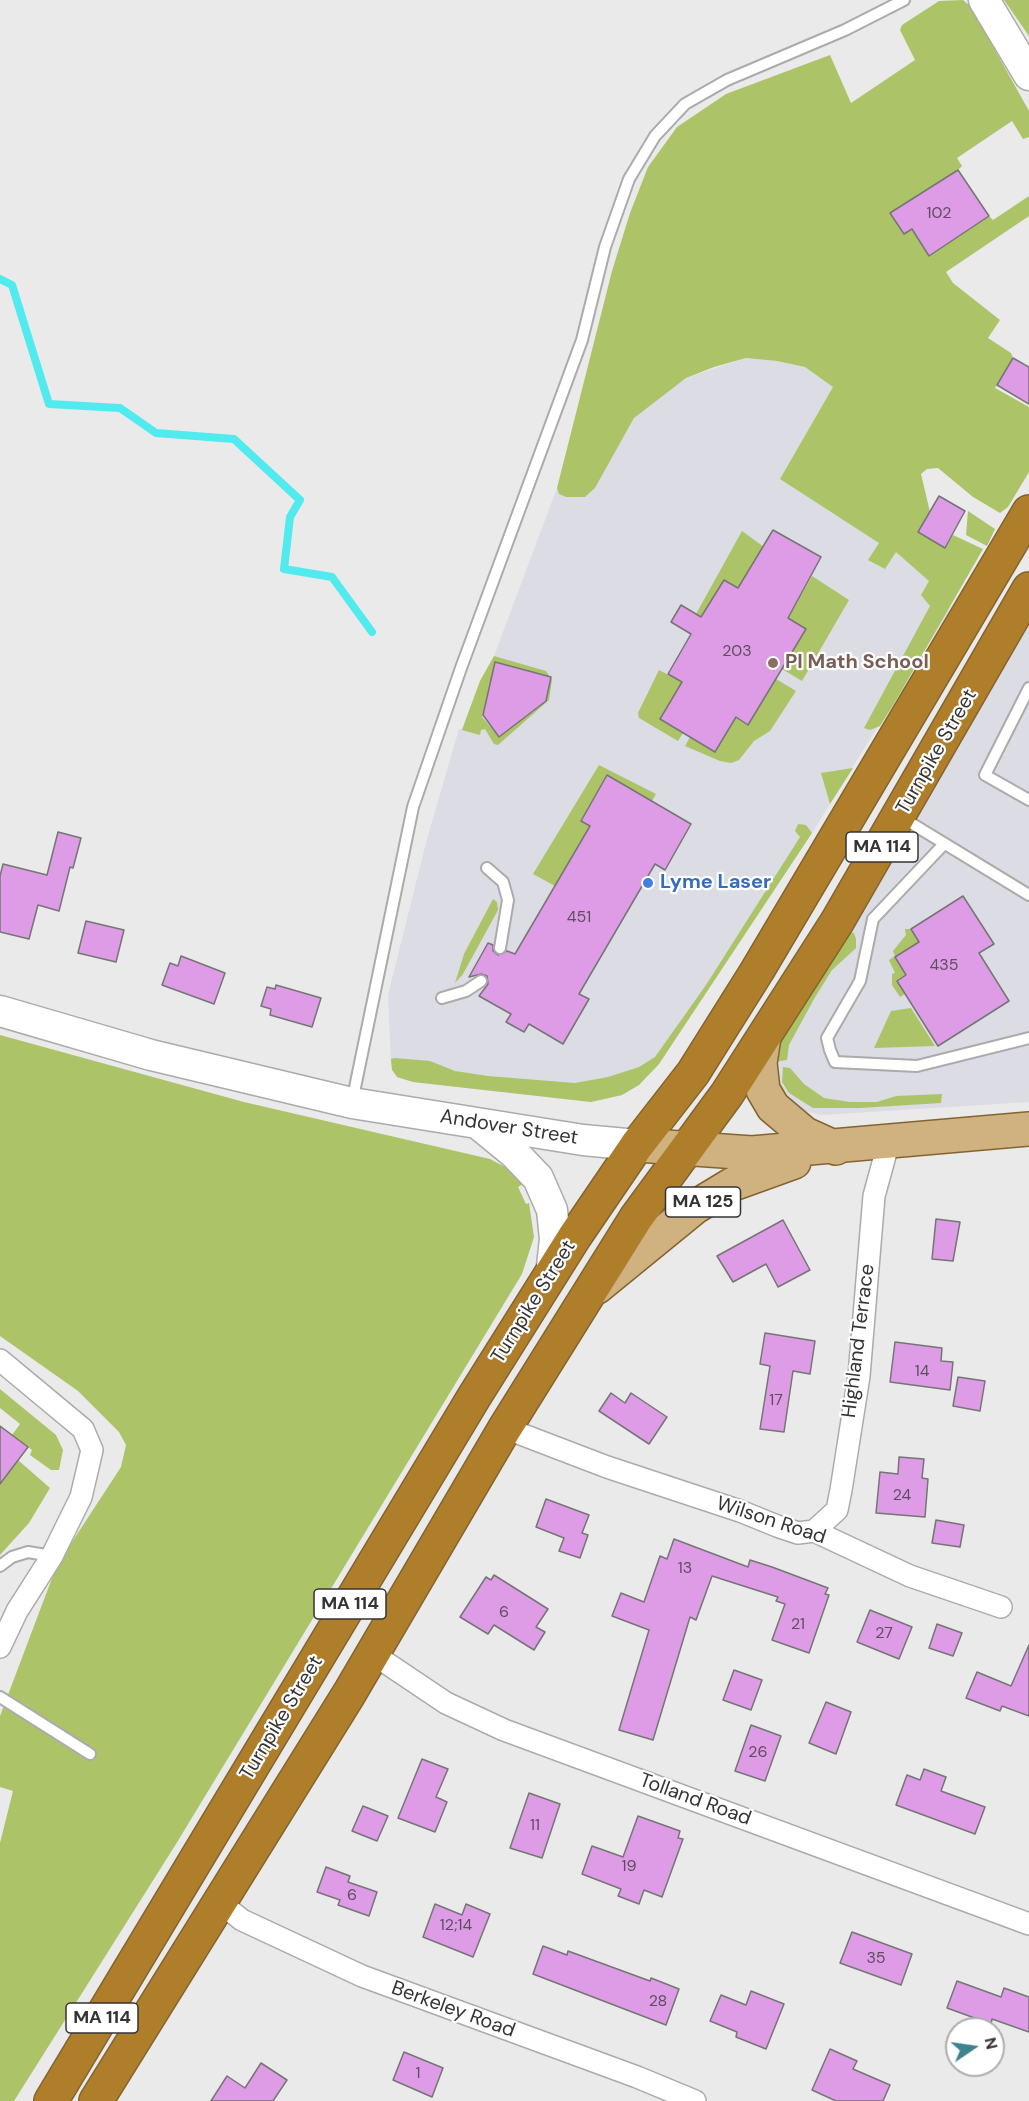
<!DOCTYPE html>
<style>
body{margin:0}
#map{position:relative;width:1029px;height:2101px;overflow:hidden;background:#eaeaeb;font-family:"DM Sans",sans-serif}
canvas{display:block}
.north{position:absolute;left:945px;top:2017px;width:60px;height:60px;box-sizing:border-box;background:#fff;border:2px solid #aeaeae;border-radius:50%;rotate:77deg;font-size:16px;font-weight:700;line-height:24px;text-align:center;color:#343434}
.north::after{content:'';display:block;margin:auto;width:21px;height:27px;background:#3e8490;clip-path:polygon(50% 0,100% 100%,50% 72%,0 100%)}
</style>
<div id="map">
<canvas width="1029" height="2101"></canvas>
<div class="north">N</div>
</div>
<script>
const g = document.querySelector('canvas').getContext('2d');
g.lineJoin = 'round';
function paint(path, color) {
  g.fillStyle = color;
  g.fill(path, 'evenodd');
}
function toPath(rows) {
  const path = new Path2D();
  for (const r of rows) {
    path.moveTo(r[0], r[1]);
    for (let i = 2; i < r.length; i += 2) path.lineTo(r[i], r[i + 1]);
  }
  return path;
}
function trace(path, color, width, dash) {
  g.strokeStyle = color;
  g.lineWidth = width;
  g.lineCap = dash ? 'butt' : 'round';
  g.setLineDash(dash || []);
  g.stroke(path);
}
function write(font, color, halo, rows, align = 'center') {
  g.font = font + ' "DM Sans",sans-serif';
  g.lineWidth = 4.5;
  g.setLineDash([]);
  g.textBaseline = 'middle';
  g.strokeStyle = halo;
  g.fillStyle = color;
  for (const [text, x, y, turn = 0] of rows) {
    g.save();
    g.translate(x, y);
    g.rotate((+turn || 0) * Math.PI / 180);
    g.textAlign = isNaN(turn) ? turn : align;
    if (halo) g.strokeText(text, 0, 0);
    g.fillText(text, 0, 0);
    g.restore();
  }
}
paint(toPath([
 [746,358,777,361,805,367,834,387,786,469,937,569,949,611,812,833,659,1064,639,1085,622,1095,591,1102,413,1082,397,1077,391,1064,388,995,427,839,459,729,462,729,480,681,494,656,557,488,559,494,585,497,595,488,634,418,657,398,686,378],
 [1029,622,1029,1102,821,1115,799,1110,786,1101,777,1085,774,1062]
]), '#dbdce4');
paint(toPath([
 [963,0,971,7,1029,111,1029,137,1023,139,1012,121,957,158,962,166,958,170,890,213,904,233,912,229,929,256,989,216,993,220,1029,196,1029,216,946,272,953,283,1000,320,988,338,1011,353,1013,358,995,388,1029,407,1029,472,1008,507,1000,513,973,497,938,468,927,469,921,474,930,512,945,548,953,535,983,549,895,702,880,726,870,730,864,728,930,606,921,595,929,581,896,552,885,569,868,560,879,543,780,479,833,387,805,367,777,361,746,358,714,367,686,378,634,418,595,488,585,497,566,497,559,494,557,488,612,271,630,213,648,167,677,127,726,94,830,55,851,103,915,60,900,30,902,25,939,1],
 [1004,0,1029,0,1029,36],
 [968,511,995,529,987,546,966,535],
 [742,531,764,547,738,588,702,617,696,614],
 [812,576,849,600,802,681,782,669,805,629,788,618],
 [494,656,546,671,552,680,549,700,498,745,494,744,485,729,481,730,480,735,462,730,480,681],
 [495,663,551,677,546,701,499,737,482,717],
 [659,670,682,682,660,718,683,733,678,741,639,718,638,713],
 [776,679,796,691,770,731,754,741,739,760,731,763,720,761,685,746,690,737,716,752,736,717,749,724],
 [599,765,656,794,652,801,607,775,590,826,555,886,533,874],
 [853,768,830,804,821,773],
 [798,824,806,825,812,833,659,1064,639,1085,622,1095,591,1102,413,1082,397,1077,392,1070,391,1059,395,1058,430,1061,455,1071,488,1076,575,1083,608,1077,639,1067,655,1057,706,985,800,837,795,831],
 [493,899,497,902,498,910,463,974,455,983,464,954],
 [905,929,911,929,919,942,895,957,906,975,905,994,900,997,892,985,892,974,895,973,889,960,895,956,893,951,906,935],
 [850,932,854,933,856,939,856,948,832,970,814,999,789,1045,787,1060,774,1062,779,1045],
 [911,1008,935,1046,874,1048,891,1011],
 [0,1035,244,1102,490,1159,509,1169,523,1184,518,1187,526,1204,529,1203,534,1237,522,1274,176,1844,14,2101,0,2101,0,1843,13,1791,0,1787,0,1716,57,1565,121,1467,126,1445,119,1432,78,1391,0,1336],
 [783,1067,790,1068,804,1084,824,1098,850,1102,877,1102,896,1096,942,1094,941,1103,860,1108,813,1108,789,1093,782,1082],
 [0,1389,56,1435,63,1450,59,1470,51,1470,30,1455,32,1450,12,1435,20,1424,0,1408],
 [18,1460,50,1488,29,1523,0,1555,0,1484]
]), '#acc467');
trace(toPath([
 [0,279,12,285,49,404,120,408,156,433,234,439,300,500,290,517,284,569,332,577,372,632]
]), '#51eaee', 8);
const building = toPath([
 [958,170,989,216,929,256,912,229,904,234,890,213,958,170],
 [1013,358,1029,367,1029,404,997,385,1013,358],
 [939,496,965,511,945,548,918,532,939,496],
 [773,530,821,557,788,618,806,629,748,725,736,717,715,752,660,719,682,682,668,674,691,634,671,622,681,605,701,617,724,580,738,588,773,530],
 [495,662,551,677,546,701,499,737,483,715,495,662],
 [607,775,691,824,665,870,655,864,579,994,589,999,563,1044,529,1024,524,1032,506,1022,511,1014,479,996,488,984,487,976,481,974,469,977,488,943,493,945,493,951,498,955,507,951,515,954,590,826,581,821,607,775],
 [58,832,81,838,73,868,70,867,59,911,38,905,29,939,0,932,0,876,3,864,47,875,58,832],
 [963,896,994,944,979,953,1009,1001,938,1046,897,981,906,975,895,957,919,942,911,929,963,896],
 [86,921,124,930,116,962,78,953,86,921],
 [181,956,225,973,214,1004,162,985,170,963,178,966,181,956],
 [276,985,321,998,312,1027,270,1015,271,1009,261,1006,267,987,275,989,276,985],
 [936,1219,960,1222,953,1261,932,1259,936,1219],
 [783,1220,810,1270,778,1287,766,1264,733,1282,717,1256,783,1220],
 [765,1333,815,1341,810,1374,793,1371,784,1432,760,1429,770,1366,760,1364,765,1333],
 [895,1342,942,1348,941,1361,953,1362,950,1390,890,1382,895,1342],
 [958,1377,985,1381,980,1411,953,1406,958,1377],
 [611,1393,625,1403,631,1393,667,1417,649,1444,599,1411,611,1393],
 [0,1426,28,1447,0,1484,0,1426],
 [899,1457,924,1459,922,1478,928,1479,925,1517,876,1513,880,1472,898,1474,899,1457],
 [546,1499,589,1515,582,1533,588,1535,580,1558,559,1551,564,1538,536,1527,546,1499],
 [936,1520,964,1525,960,1547,932,1543,936,1520],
 [674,1539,748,1567,750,1560,772,1567,828,1588,825,1594,829,1595,809,1653,772,1640,785,1604,776,1601,778,1597,712,1576,696,1620,690,1617,653,1740,619,1730,649,1630,612,1616,621,1593,644,1602,660,1556,667,1559,674,1539],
 [494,1575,548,1609,536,1627,545,1632,534,1650,494,1625,488,1634,460,1617,486,1577,491,1580,494,1575],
 [870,1610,912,1627,899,1659,857,1642,870,1610],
 [937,1624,962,1633,953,1656,929,1648,937,1624],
 [1029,1645,1029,1716,1002,1706,1000,1711,966,1698,977,1672,1011,1686,1029,1645],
 [734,1670,762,1680,751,1710,723,1700,734,1670],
 [826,1702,851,1712,836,1754,809,1743,826,1702],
 [751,1725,781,1736,765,1781,735,1771,751,1725],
 [422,1759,448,1769,436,1797,447,1802,435,1832,398,1818,422,1759],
 [924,1769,946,1777,941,1791,985,1807,975,1834,896,1805,907,1775,920,1780,924,1769],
 [529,1793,560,1804,542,1858,510,1848,529,1793],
 [363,1806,388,1816,377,1841,352,1831,363,1806],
 [638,1816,680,1831,678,1838,683,1839,662,1897,644,1890,639,1904,618,1896,621,1889,582,1874,592,1846,623,1857,638,1816],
 [326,1867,350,1876,348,1882,377,1892,369,1916,338,1905,340,1900,317,1892,326,1867],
 [435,1904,462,1915,466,1904,490,1914,473,1957,423,1937,435,1904],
 [852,1932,912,1954,901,1985,840,1963,852,1932],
 [543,1946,567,1955,568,1951,650,1981,651,1978,679,1989,666,2025,533,1974,543,1946],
 [957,1981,1001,1997,1004,1988,1029,1997,1029,2032,992,2019,991,2024,947,2008,957,1981],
 [751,1991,784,2004,766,2049,736,2037,737,2032,710,2021,721,1995,746,2005,751,1991],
 [830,2049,857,2061,853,2069,890,2085,883,2101,836,2101,812,2090,830,2049],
 [404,2052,443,2068,432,2097,393,2080,404,2052],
 [261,2063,287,2080,273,2101,211,2101,227,2076,245,2088,261,2063]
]);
paint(building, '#de9be6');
trace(building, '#757575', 1.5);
const lane = toPath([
 [1029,688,985,775,1029,800],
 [901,817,1029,895],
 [944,844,873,919,860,981,827,1038,830,1050,835,1062,917,1066,1029,1038],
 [487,868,503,882,508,900,500,948],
 [442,998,466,991,481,981],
 [352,1102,413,807,461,668,582,340,605,247,629,179,655,136,685,104,727,80,845,30,904,0],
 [0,1566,12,1557,28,1552,52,1556],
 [0,1697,90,1754]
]);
const street = toPath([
 [0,1360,83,1429,92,1450,81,1497,52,1556,17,1611,0,1647],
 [505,1428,607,1467,740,1511,777,1526,798,1533,814,1531,910,1576,1001,1607],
 [814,1531,837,1510,841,1490,859,1376,874,1196,889,1141],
 [373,1654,446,1703,504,1730,1029,1924],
 [219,1902,242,1920,362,1976,637,2077,695,2101]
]);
const secondary = toPath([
 [984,0,1029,75],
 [0,1011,151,1055,352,1103,583,1140,637,1145],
 [477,1123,515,1154,538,1178,552,1210,555,1239,551,1275]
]);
const primary = toPath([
 [764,1037,760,1063,763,1090,773,1107,805,1134,836,1148],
 [637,1145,752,1153,1029,1129],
 [597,1287,695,1207,733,1184,794,1162]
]);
const highway = toPath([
 [51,2101,474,1397,575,1236,637,1145,693,1073,757,971,1029,512],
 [96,2101,349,1694,505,1428,636,1218,727,1094,837,922,1029,589]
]);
trace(lane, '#ababac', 14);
trace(street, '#ababac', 24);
trace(secondary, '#ababac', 33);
trace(primary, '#84642e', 36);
trace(highway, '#84642e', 36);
trace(lane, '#fff', 10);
trace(street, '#fff', 21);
trace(secondary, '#fff', 30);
trace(primary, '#cfb280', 33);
trace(highway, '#af7e2b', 33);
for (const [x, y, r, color] of [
 [773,663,6,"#8d6e63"],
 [648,883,6,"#3f7fe0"]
]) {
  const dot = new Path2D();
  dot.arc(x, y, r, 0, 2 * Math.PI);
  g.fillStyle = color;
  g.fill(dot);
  trace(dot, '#fff', 2);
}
write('16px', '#5e4e60', null, [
 ["102",939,214],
 ["203",737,652],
 ["451",579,918],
 ["435",944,966],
 ["14",922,1372],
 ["17",776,1401],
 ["24",902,1496],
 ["13",685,1569],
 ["6",504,1613],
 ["21",798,1625],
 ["27",884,1634],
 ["26",758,1753],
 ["11",535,1826],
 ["19",629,1867],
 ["6",352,1896],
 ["12;14",456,1926],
 ["35",876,1959],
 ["28",658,2002],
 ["1",418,2074]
]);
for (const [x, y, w] of [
 [882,847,72],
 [703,1202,75],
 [350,1604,72],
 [102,2018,72]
]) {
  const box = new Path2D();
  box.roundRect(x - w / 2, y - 15, w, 30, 4.5);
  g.fillStyle = '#fff';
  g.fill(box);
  trace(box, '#343434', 1.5);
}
write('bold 18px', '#343434', null, [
 ["MA 114",882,847],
 ["MA 125",703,1202],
 ["MA 114",350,1604],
 ["MA 114",102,2018]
]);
write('bold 20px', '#785e54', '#fff', [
 ["PI Math School",785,663]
], 'left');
write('20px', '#343434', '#fff', [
 ["Turnpike Street",937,752,-60],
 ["Andover Street",509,1128,9],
 ["Turnpike Street",534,1302,-58],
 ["Highland Terrace",859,1341,-83],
 ["Wilson Road",771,1521,18],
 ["Turnpike Street",282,1718,-59],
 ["Tolland Road",695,1800,20],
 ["Berkeley Road",453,2010,20]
]);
write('bold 20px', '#366cbe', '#fff', [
 ["Lyme Laser",660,883]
], 'left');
</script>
